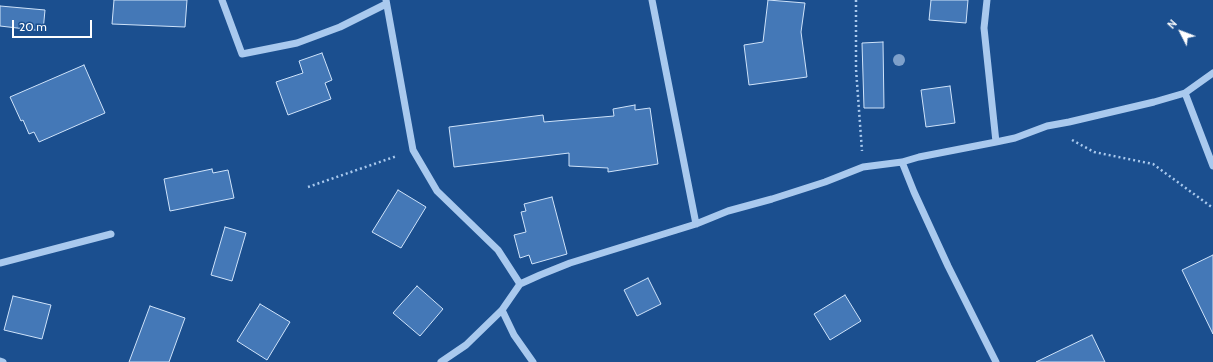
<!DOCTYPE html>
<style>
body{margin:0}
#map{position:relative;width:1213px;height:362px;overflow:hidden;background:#1b4f8f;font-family:Cabin,sans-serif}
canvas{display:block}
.north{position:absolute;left:1161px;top:12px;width:40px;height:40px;-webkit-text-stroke:3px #1b4f8f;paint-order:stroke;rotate:312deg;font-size:11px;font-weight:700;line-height:16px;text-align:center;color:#fff}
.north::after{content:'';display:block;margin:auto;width:14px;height:18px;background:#fff;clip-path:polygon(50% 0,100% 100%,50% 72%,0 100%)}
.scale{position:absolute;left:12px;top:20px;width:80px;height:18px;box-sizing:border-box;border:2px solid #fff;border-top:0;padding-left:5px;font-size:12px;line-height:14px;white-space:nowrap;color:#fff;-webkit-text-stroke:3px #1b4f8f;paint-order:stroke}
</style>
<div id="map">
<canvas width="1213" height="362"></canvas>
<div class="north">N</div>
<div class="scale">20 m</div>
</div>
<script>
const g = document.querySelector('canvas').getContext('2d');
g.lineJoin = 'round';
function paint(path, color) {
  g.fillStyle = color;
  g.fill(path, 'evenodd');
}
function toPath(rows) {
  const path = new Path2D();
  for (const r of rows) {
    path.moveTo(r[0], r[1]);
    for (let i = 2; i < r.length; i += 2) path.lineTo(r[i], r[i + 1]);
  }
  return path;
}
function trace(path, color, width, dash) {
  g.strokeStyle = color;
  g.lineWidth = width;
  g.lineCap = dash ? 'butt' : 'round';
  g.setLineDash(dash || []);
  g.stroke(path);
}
const building = toPath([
 [114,0,187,0,185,27,112,24,114,0],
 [768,0,805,3,801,32,807,77,749,85,744,45,763,42,768,0],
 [931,0,968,0,966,23,929,20,931,0],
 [0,6,45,10,43,31,0,26,0,6],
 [883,42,884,108,864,108,862,43,883,42],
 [322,53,332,80,325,83,331,99,288,115,276,82,303,73,299,61,322,53],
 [84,65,105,113,39,142,34,132,29,134,23,120,21,121,10,97,84,65],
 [950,86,955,123,926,127,921,90,950,86],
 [635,105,635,110,650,108,658,164,608,172,608,168,569,166,569,153,454,167,449,127,543,115,544,122,614,116,613,109,635,105],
 [212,169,213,173,228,170,234,198,170,211,164,179,212,169],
 [398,190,426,207,401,248,372,232,398,190],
 [552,197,567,254,532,264,529,255,520,258,514,235,526,232,521,212,526,211,524,204,552,197],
 [225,227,246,233,232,281,211,275,225,227],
 [1213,255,1213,334,1182,270,1213,255],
 [648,278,661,304,637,316,624,290,648,278],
 [417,286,443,309,420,336,393,313,417,286],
 [845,295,861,321,830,340,814,314,845,295],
 [13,296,51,305,42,339,4,330,13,296],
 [260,304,290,322,267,360,237,341,260,304],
 [150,306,185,318,169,362,129,362,150,306],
 [1092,335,1105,362,1036,362,1092,335]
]);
paint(building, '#4478b7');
trace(building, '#cfe3fa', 1);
trace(toPath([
 [856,0,856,69,862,151],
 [1072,140,1094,152,1153,164,1213,208],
 [308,187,397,156]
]), '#a9c9ee', 2.5, [2, 3]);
trace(toPath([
 [222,0,242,54,297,43,340,27,386,4],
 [386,0,413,150,437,191,498,250,520,284],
 [652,0,696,224],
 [987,0,984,28,996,142],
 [1185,93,1213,166],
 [902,162,914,192,948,266,996,362],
 [0,263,111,234],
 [502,310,514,335,533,362],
 [0,361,3,362],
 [441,362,466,345,502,310,520,284,540,275,570,263,696,224,728,211,772,199,825,182,863,167,902,162,919,157,996,142,1015,138,1047,126,1069,122,1154,102,1185,93,1213,73]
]), '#a9c9ee', 7);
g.fillStyle = '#7ea0ca';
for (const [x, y] of [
 [899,60]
]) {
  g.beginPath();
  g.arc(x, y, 6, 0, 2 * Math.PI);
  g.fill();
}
</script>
